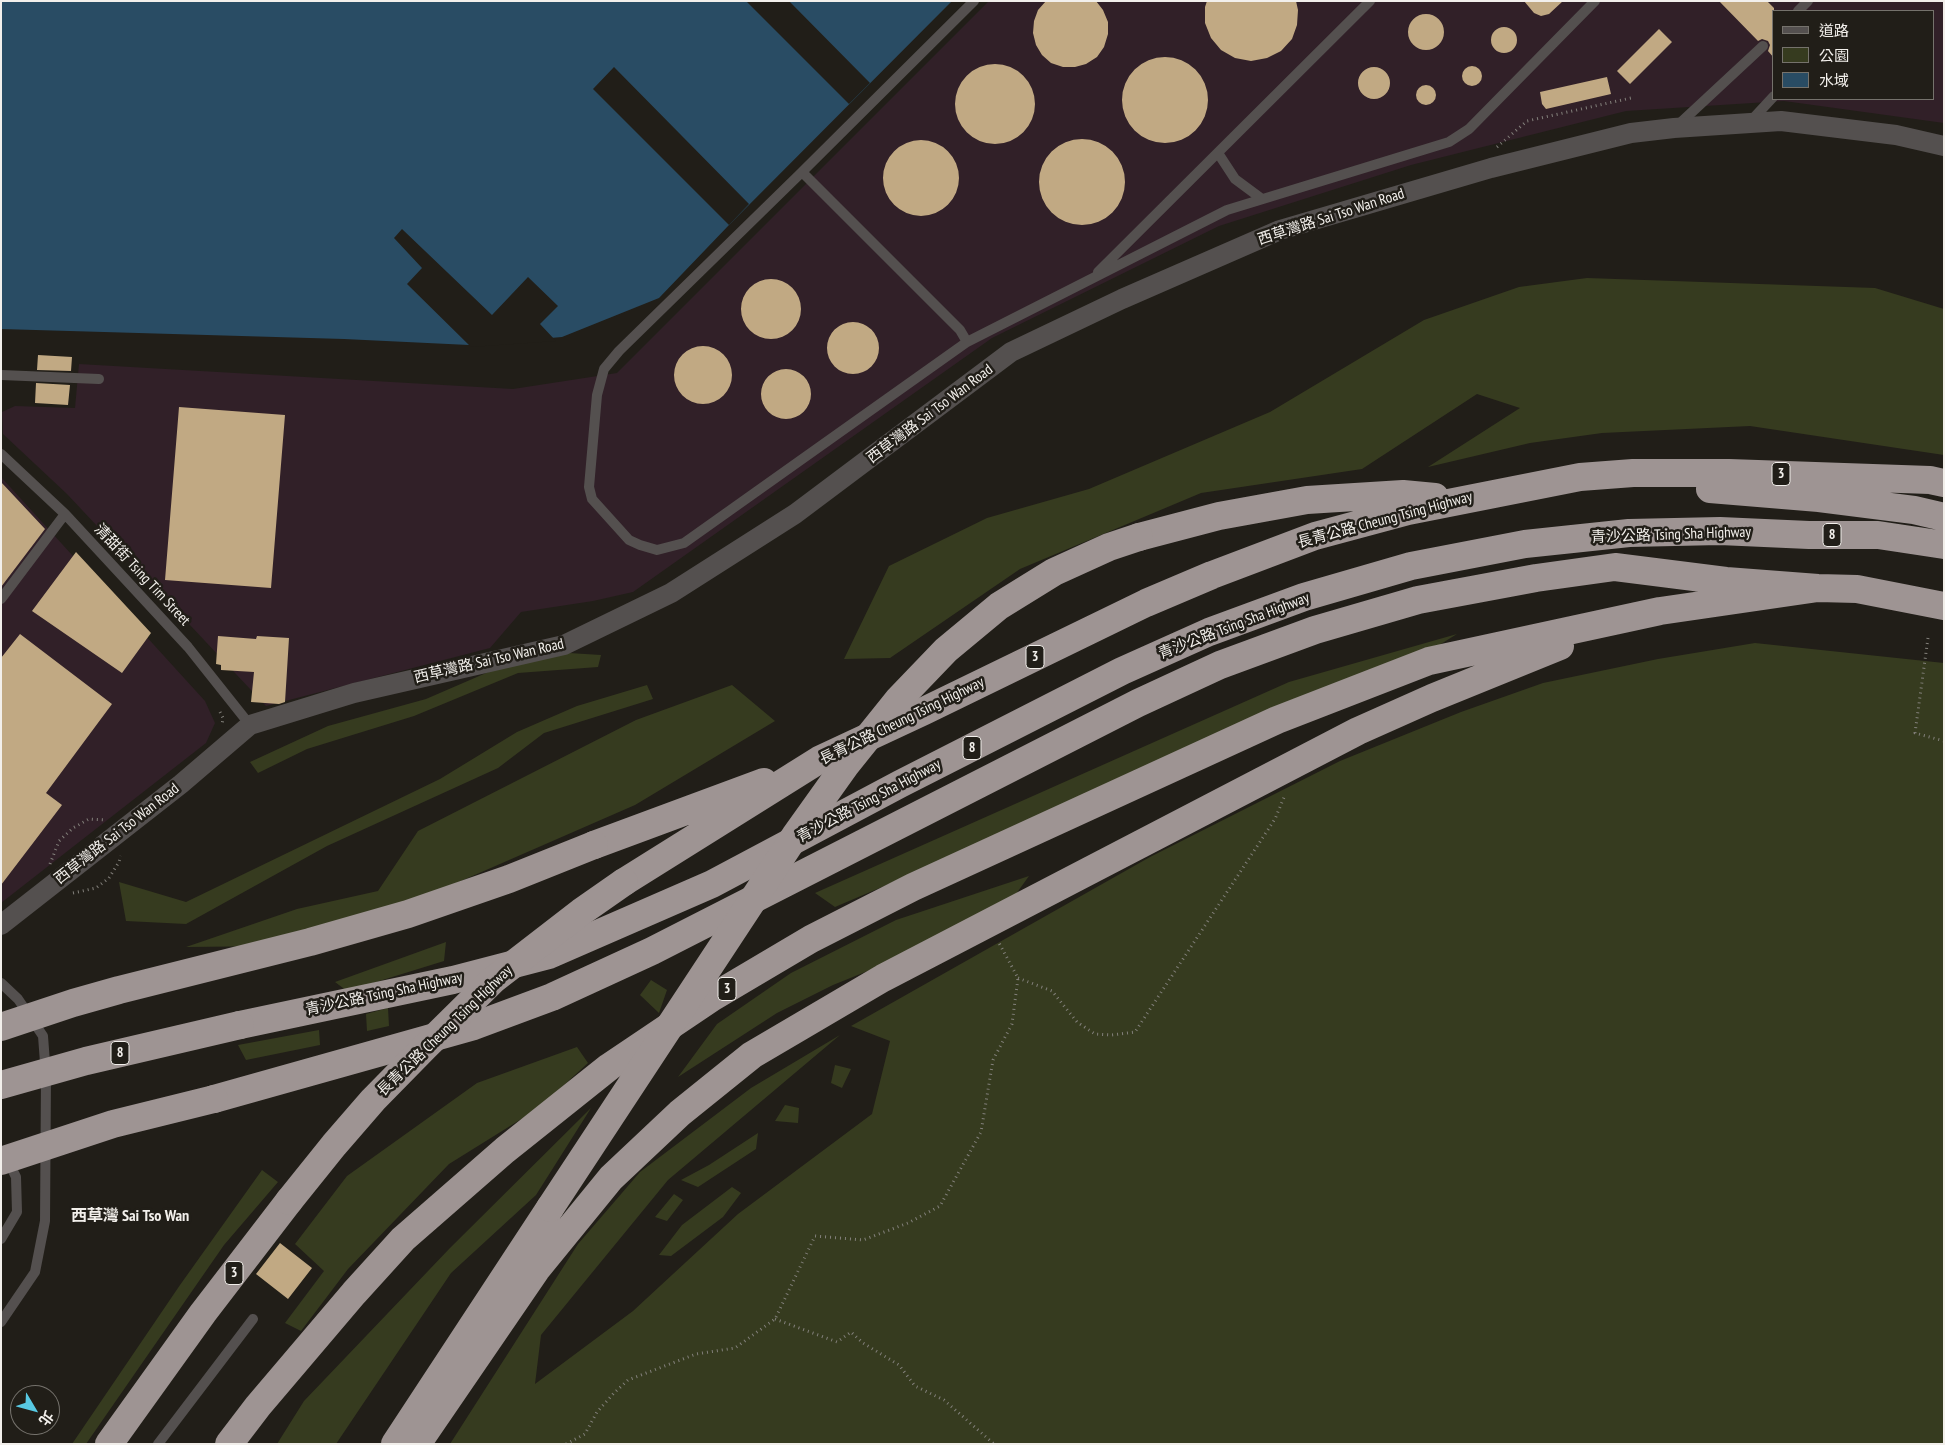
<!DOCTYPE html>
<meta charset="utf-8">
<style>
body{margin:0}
#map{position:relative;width:1945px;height:1445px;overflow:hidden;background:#211e18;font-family:"PT Sans Narrow","Noto Sans TC",sans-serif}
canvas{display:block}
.frame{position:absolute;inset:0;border:2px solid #f2efeb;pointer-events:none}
.legend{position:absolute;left:1772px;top:10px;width:162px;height:90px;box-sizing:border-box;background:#211e18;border:1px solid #75726c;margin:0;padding:6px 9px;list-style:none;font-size:15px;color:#f2efeb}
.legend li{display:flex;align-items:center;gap:10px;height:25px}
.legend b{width:25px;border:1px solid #75726c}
.north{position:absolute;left:10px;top:1385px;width:50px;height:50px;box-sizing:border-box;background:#211e18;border:1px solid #75726c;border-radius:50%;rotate:127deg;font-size:14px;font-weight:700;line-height:20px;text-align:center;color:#f2efeb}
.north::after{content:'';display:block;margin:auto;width:18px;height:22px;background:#58c9e3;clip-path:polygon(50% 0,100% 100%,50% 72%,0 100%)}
</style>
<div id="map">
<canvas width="1945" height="1445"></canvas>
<div class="frame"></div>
<ul class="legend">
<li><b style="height:6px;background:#54504f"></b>道路</li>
<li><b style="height:14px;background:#363b1f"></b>公園</li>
<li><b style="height:14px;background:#294c64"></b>水域</li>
</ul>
<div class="north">北</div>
</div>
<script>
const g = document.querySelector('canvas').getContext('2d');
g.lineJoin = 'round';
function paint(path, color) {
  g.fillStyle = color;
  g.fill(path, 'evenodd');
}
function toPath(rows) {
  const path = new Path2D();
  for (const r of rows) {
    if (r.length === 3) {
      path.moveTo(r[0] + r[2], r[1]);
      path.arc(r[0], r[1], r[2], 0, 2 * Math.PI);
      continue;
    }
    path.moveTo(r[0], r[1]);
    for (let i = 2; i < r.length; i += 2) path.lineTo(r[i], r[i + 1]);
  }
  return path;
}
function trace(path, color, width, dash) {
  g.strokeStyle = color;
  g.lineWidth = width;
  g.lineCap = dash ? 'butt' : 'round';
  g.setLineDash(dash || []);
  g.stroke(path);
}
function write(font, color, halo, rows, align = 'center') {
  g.font = font + ' "PT Sans Narrow","Noto Sans TC",sans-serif';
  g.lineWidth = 5;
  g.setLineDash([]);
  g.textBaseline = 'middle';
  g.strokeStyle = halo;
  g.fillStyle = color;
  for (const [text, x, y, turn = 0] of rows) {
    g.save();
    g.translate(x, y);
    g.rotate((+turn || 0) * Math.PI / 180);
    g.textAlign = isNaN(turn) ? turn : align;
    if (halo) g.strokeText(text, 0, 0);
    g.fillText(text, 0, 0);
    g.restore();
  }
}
paint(toPath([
 [989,1,1944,1,1944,123,1784,101,1626,111,1411,165,1219,226,992,338,633,592,593,601,521,612,490,648,266,706,67,494,3,434,2,412,15,406,75,408,79,364,513,389,617,373],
 [1774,11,1934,11,1934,99,1774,99],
 [1,477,205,701,215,723,206,743,1,903]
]), '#312028');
paint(toPath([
 [1587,278,1875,288,1944,309,1944,455,1750,426,1602,433,1530,443,1428,467,1520,408,1477,394,1362,469,1201,493,1020,569,890,658,844,659,889,566,987,518,1089,489,1270,412,1424,320,1519,287],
 [1457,634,1415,660,835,907,815,893,1289,682],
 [1755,643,1944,663,1944,1444,450,1444,578,1244,640,1172,751,1088,840,1035,668,1180,541,1335,535,1384,633,1311,738,1214,872,1114,890,1041,851,1026,1150,857,1340,761,1461,712,1543,683,1658,659],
 [537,651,601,655,598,667,518,673,414,716,307,749,258,773,250,762,328,726,426,699],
 [647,685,653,699,544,733,498,768,327,846,186,924,126,921,119,882,186,902,440,779,517,732,577,706],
 [732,685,775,721,635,805,406,905,277,946,186,947,297,909,378,891,418,831,636,720],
 [1029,876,1016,894,900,958,833,985,777,1013,678,1077,717,1024,791,973,896,920],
 [446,942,444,961,347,991,335,982],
 [651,980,667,990,659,1013,640,995],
 [388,1008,389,1026,367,1031,366,1014],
 [319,1030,320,1045,246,1060,238,1045],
 [577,1047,588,1063,539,1108,449,1164,348,1269,301,1331,285,1323,324,1271,295,1244,347,1176,477,1083],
 [835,1065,851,1069,842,1088,831,1083],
 [785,1105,799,1108,798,1123,775,1121],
 [591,1108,536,1195,451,1273,336,1444,277,1444,304,1401,450,1248],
 [758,1133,756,1149,698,1187,681,1180,709,1165],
 [262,1170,278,1182,224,1245,86,1444,72,1444,180,1285],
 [732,1187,741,1193,723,1217,671,1256,659,1255,682,1225],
 [674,1194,683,1200,667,1221,655,1217]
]), '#363b1f');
paint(toPath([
 [1,1,952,1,729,225,659,298,562,337,469,345,344,339,1,329]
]), '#294c64');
paint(toPath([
 [746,1,789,1,870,83,849,104],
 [614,67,749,204,729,225,593,89],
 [402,229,492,315,528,277,558,306,540,324,556,341,471,347,407,284,422,268,394,238]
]), '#211e18');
paint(toPath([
 [1046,1,1096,1,1103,10,1108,22,1108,34,1104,47,1097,57,1086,64,1075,67,1063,67,1051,63,1042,55,1036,45,1033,33,1034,21,1038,10],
 [1207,1,1296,1,1298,10,1297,25,1292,39,1281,51,1267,58,1251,61,1235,58,1221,50,1211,38,1205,23,1205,7],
 [1524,1,1563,1,1549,14,1541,16,1534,13],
 [1719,1,1767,1,1774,8,1774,58,1768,51,1770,45,1768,41,1762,39,1758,41],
 [1426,32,18],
 [1504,40,13],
 [1659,29,1672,42,1630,84,1617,71],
 [1165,100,43],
 [995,104,40],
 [1472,76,10],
 [1374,83,16],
 [1607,77,1611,94,1546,109,1542,104,1540,92],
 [1426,95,10],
 [1082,182,43],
 [921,178,38],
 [771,309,30],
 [853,348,26],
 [703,375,29],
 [38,355,72,357,71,371,37,370],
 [786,394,25],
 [36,383,70,385,68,405,35,403],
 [179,407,285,415,271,588,165,580],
 [1,482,45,529,1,587],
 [76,552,151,633,122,673,32,611],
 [20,634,112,704,46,793,62,805,1,885,1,658],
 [218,636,256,639,257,636,289,638,285,702,279,704,251,702,254,672,221,670,221,665,216,664],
 [280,1243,312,1268,288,1299,256,1274]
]), '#c1a983');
trace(toPath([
 [1497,147,1527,121,1631,98],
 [1928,638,1915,733,1944,741],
 [220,712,223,718,222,725],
 [50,864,59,841,73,828,89,819,106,820],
 [73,893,96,888,109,878,119,862,121,856],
 [1018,978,1052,991,1077,1022,1095,1034,1112,1035,1135,1032,1275,819,1285,795],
 [775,1319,837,1342,851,1332,863,1343,899,1365,915,1386,944,1400,994,1444],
 [566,1444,585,1434,597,1412,614,1393,628,1380,696,1354,735,1348,775,1319,815,1236,863,1240,908,1223,940,1206,981,1132,993,1060,1012,1024,1018,978,999,943]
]), '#83807b', 3, [1, 4]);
trace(toPath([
 [1798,11,1808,1],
 [1749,123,1774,96],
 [1677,126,1763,46],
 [1218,153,1235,179,1262,199],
 [802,172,619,351,604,369,597,395,589,487,592,499,629,540,640,545,657,550,684,543,967,342,1227,210,1449,142,1469,129,1595,1],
 [1098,272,1370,1],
 [967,342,960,330,802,172,974,1],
 [1,375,99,379],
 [1,454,65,514,188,647,250,725],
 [1,599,65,514],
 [1,983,18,999,43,1036,46,1076,45,1221,35,1272,1,1322],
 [1,1239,17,1212,16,1177,7,1159],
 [158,1444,253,1319]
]), '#54504f', 10);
trace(toPath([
 [1,925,181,784,250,725,354,693,564,645,671,593,795,514,1011,352,1122,299,1280,230,1491,168,1631,133,1674,128,1781,121,1896,135,1944,146]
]), '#54504f', 20);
trace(toPath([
 [1710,489,1819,498,1914,510,1944,517],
 [1139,537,1219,516,1307,500,1403,494,1435,497],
 [594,845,764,782],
 [624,882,819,760,924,711,1146,603,1212,575,1315,536,1408,511,1580,477,1633,473,1729,473,1930,480,1944,483],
 [240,1025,453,980,549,955,712,884,900,784,1122,671,1209,632,1304,597,1411,566,1525,544,1629,533,1720,531,1809,535,1878,535,1944,545],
 [214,1099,474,1026,552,997,652,951,1138,703,1220,665,1315,630,1418,600,1536,578,1615,567,1726,581,1818,588,1857,589,1944,606],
 [109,1444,203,1313,289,1201],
 [229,1444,258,1406,354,1293,403,1239,505,1150,609,1067,713,997,811,939,913,887,1277,720,1429,661,1660,611,1818,588],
 [395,1444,550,1208],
 [417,1444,536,1270,611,1178,680,1113,752,1055,883,978,1358,731,1432,698,1560,646]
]), '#9e9493', 28);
trace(toPath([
 [1,1027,73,1003,119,990,310,942,408,914,509,879,594,845],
 [1,1085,86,1061,240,1025],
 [1,1161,113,1124,214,1099],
 [289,1201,334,1145,373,1100,425,1047,493,980,581,912,624,882],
 [550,1208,795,836,845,766,898,700,946,650,999,606,1054,572,1109,547,1139,537]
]), '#9e9493', 28);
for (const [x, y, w] of [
 [1781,474,18],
 [1832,535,18],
 [1035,657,18],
 [972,748,18],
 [727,989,18],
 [120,1053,18],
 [234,1273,18]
]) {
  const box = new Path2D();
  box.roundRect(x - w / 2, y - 11.5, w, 23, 4);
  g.fillStyle = '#211e18';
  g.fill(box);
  trace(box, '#f2efeb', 1);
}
write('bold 14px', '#f2efeb', null, [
 ["3",1781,474],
 ["8",1832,535],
 ["3",1035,657],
 ["8",972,748],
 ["3",727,989],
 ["8",120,1053],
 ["3",234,1273]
]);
write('15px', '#f2efeb', '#211e18', [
 ["西草灣路 Sai Tso Wan Road",1331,217,-18],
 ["西草灣路 Sai Tso Wan Road",930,414,-37],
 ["長青公路 Cheung Tsing Highway",1385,520,-15],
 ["青沙公路 Tsing Sha Highway",1671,535,-2],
 ["清甜街 Tsing Tim Street",142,575,47],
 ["青沙公路 Tsing Sha Highway",1234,626,-21],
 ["西草灣路 Sai Tso Wan Road",489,661,-13],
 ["長青公路 Cheung Tsing Highway",902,721,-26],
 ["青沙公路 Tsing Sha Highway",869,801,-28],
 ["西草灣路 Sai Tso Wan Road",117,834,-38],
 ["青沙公路 Tsing Sha Highway",384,994,-12],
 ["長青公路 Cheung Tsing Highway",445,1031,-44]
]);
write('bold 16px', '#f2efeb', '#211e18', [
 ["西草灣 Sai Tso Wan",130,1216]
]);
</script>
